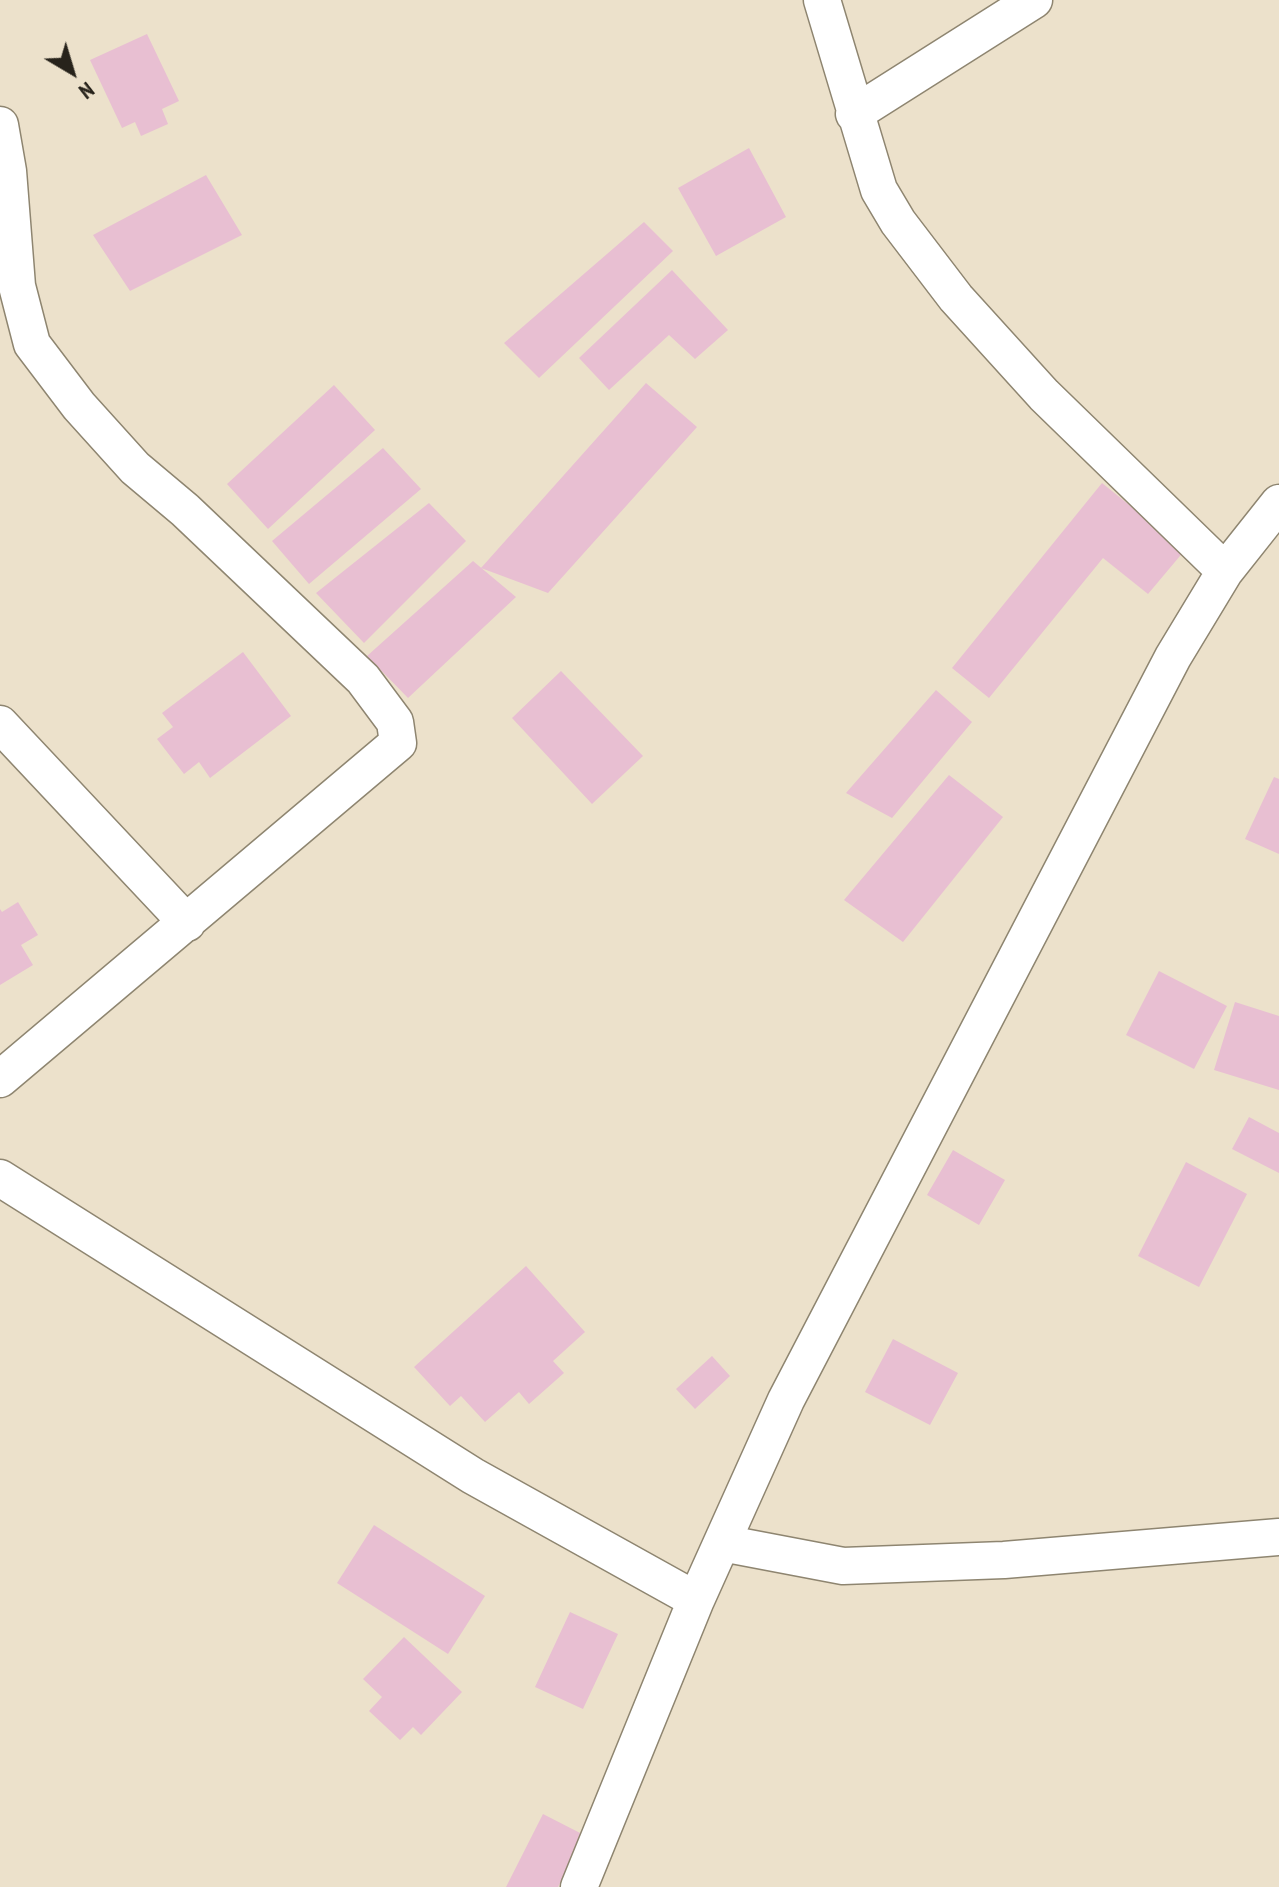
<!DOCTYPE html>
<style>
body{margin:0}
#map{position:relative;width:1279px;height:1887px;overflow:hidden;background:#ece1cb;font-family:"PT Sans Narrow",sans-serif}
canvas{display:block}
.north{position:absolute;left:32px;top:32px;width:80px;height:80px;-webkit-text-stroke:6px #ece1cb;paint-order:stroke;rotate:142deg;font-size:22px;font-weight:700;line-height:32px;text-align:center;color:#27231b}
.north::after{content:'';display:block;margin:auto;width:28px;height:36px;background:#27231b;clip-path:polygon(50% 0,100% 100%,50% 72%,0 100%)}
</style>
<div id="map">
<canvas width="1279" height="1887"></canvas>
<div class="north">N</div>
</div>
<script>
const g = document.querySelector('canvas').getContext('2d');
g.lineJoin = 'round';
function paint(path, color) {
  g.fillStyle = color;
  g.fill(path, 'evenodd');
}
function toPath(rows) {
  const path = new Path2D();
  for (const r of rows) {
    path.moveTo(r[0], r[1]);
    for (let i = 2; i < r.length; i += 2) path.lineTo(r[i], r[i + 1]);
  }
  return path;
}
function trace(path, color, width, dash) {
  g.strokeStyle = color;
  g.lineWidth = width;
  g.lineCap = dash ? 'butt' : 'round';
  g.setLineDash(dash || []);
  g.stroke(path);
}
paint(toPath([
 [147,34,179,101,162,109,168,124,141,136,135,122,122,128,90,60],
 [749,148,786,217,716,256,678,188],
 [206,175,242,235,130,291,93,235],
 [644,222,673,251,539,378,504,343],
 [672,270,728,330,695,359,669,335,609,390,579,358],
 [646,383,697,427,548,593,481,568],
 [334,385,375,430,268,529,227,484],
 [383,448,421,489,309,584,272,541],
 [1102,483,1185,550,1148,594,1103,558,989,698,952,668],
 [429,503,466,541,364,643,316,593],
 [473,561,516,597,408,698,367,656],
 [243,652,291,716,210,778,199,762,184,774,157,739,173,727,162,713],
 [561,671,643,756,592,804,512,718],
 [936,690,972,722,892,818,846,793],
 [949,775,1003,817,903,942,844,900],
 [1274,777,1279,779,1279,854,1245,839],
 [18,902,38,935,21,945,33,965,0,985,0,909,2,912],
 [1159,971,1227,1006,1194,1069,1126,1035],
 [1235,1002,1279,1016,1279,1090,1214,1070],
 [1249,1117,1279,1133,1279,1173,1232,1149],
 [953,1150,1005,1180,979,1225,927,1195],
 [1186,1162,1247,1194,1199,1287,1138,1256],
 [526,1266,585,1332,553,1361,564,1373,529,1404,519,1392,485,1422,461,1396,450,1406,414,1367],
 [893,1339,958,1373,930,1425,865,1392],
 [712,1356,730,1376,695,1409,676,1389],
 [374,1525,485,1596,448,1654,337,1583],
 [570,1612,618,1634,583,1709,535,1687],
 [404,1637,462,1692,421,1735,413,1727,400,1740,369,1711,382,1697,363,1679],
 [543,1814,584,1835,558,1887,506,1887]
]), '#e8bfd2');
const minor = toPath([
 [822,0,879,190,898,222,956,298,1044,395,1225,571],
 [854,114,1034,0],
 [0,125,8,171,17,286,32,344,79,406,135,468,185,510,363,679,395,722,398,743,0,1079],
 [0,724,187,923],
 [0,1178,473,1476,696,1600],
 [722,1543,843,1566,1004,1560,1279,1537],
 [579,1887,696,1600,786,1400,1173,657,1225,571,1279,503]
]);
trace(minor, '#8e8570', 39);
trace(minor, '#fff', 36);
</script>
